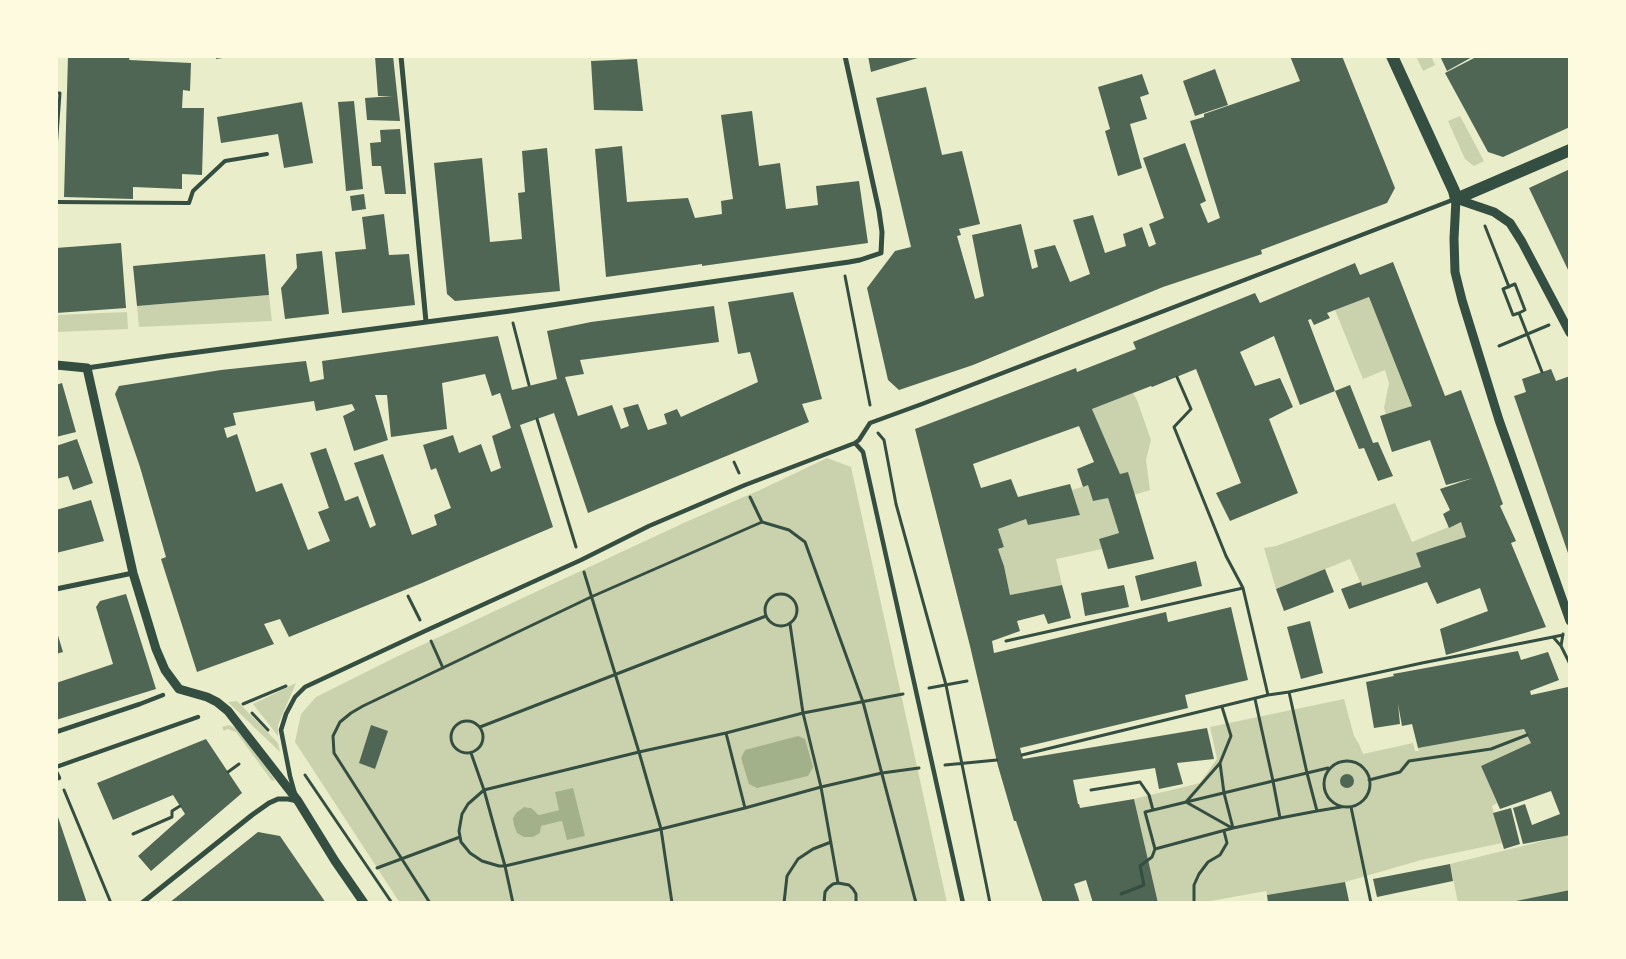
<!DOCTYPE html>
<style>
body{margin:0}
#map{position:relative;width:1626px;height:959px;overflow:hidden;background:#e9edc9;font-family:Figtree,sans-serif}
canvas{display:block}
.frame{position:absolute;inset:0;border:58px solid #fefae0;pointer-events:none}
</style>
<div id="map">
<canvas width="1626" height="959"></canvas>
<div class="frame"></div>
</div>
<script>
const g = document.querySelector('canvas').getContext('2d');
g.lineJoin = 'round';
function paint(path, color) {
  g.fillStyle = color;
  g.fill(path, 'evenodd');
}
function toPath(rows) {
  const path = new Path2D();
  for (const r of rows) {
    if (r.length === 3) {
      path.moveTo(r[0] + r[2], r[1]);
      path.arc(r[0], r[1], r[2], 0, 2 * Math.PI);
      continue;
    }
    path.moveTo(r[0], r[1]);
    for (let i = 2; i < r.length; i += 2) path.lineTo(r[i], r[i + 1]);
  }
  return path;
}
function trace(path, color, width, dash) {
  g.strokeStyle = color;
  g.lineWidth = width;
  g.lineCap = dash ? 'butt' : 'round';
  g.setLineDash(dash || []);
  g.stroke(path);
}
paint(toPath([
 [1416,56,1431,56,1435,65,1423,71],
 [1460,116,1484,161,1474,166,1465,159,1448,121],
 [269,295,272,321,139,327,137,306],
 [1369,297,1412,406,1386,414,1384,408,1389,383,1385,370,1363,379,1335,310],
 [127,312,128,329,56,332,56,315],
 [1133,393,1137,400,1151,440,1146,460,1150,490,1134,495,1128,472,1120,474,1092,409],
 [827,458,851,467,947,903,400,903,295,742,301,714,316,697,394,658,688,521,760,490],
 [524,807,531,808,539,815,559,810,562,821,541,826,517,812],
 [1088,485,1108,498,1119,533,1099,539,1102,549,1056,559,1062,585,1010,595,1004,566,998,549,1004,547,998,529,1026,519,1028,525,1080,515,1072,490],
 [1395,503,1412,542,1461,522,1466,537,1416,553,1421,567,1362,586,1350,559,1276,589,1264,548,1276,546],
 [296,683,278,725,278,736,253,704],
 [1344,699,1354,736,1359,744,1363,754,1413,743,1415,751,1419,751,1418,748,1524,729,1531,743,1481,766,1497,803,1492,806,1502,843,1421,860,1345,882,1267,895,1266,891,1200,903,1158,903,1134,799,1200,783,1217,759,1210,727],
 [237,701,278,743,280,752,228,702],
 [229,725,238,729,275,780,272,781,236,732,227,729,224,731,222,727],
 [1567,835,1570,848,1570,890,1507,903,1458,903,1450,864]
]), '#cad2ad');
paint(toPath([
 [798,736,805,739,813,767,808,776,757,788,749,784,741,758,745,750],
 [573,788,585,836,567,840,562,821,541,826,540,833,533,837,524,837,517,833,514,825,513,818,517,812,524,807,531,808,539,815,559,810,555,792]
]), '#a3b18a');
paint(toPath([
 [68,56,130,56,129,60,191,63,190,91,183,90,182,108,204,108,202,175,182,174,182,189,133,187,133,199,64,197],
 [216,56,229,56,229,57,216,59],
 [375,56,393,56,400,121,367,120,365,98,393,96,378,96],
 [868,56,921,56,921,57,871,72],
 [1290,56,1342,56,1395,188,1387,203,1261,250,1262,254,1163,287,973,365,899,390,888,380,867,288,895,251,911,247,876,98,926,87,942,155,962,151,980,224,959,229,961,235,957,236,975,299,984,296,972,235,1021,224,1032,269,1038,267,1034,250,1055,245,1070,282,1090,274,1073,220,1093,215,1105,253,1126,246,1123,234,1142,227,1149,247,1156,244,1149,224,1164,218,1143,158,1185,143,1206,201,1200,204,1208,223,1220,218,1190,121,1204,117,1204,114,1300,81],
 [1440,56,1474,56,1447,71],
 [1478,56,1570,56,1570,127,1503,157,1488,152,1445,73],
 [637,59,643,111,594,110,591,61],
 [1215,69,1228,105,1195,116,1183,81],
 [1142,74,1149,94,1140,97,1147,119,1130,124,1142,168,1118,176,1105,131,1110,129,1098,87],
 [354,101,363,189,346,191,338,102],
 [302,102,313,163,284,168,278,134,221,143,217,117],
 [752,111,759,166,780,163,786,209,818,205,816,186,859,181,868,243,702,266,702,264,606,277,595,149,622,146,627,202,688,198,695,218,722,214,721,201,733,199,721,115],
 [400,129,406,194,385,194,381,166,372,166,370,143,381,142,380,130],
 [547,148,560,291,455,301,447,294,434,163,482,158,490,242,522,239,518,193,525,192,522,151],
 [1570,169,1570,274,1529,188],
 [364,194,366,209,352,211,350,196],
 [384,214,389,255,409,254,415,305,342,313,335,252,366,249,362,217],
 [121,243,126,308,56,313,56,248],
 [322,251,329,314,285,319,281,288,297,268,296,254],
 [265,254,269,295,137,306,133,266],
 [1393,262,1445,396,1461,390,1503,504,1500,506,1516,541,1511,543,1546,627,1446,655,1440,629,1488,611,1480,588,1437,604,1427,582,1349,609,1341,589,1361,582,1362,586,1421,567,1416,553,1466,537,1461,522,1449,528,1443,514,1450,510,1440,489,1473,478,1446,485,1430,440,1392,452,1380,416,1412,406,1369,297,1327,313,1330,318,1314,325,1311,319,1308,320,1335,391,1350,385,1373,443,1378,442,1393,476,1378,481,1364,448,1359,449,1335,391,1300,405,1274,336,1240,352,1255,386,1280,378,1293,407,1269,419,1298,493,1230,521,1216,493,1241,483,1196,369,1152,387,1151,386,1092,409,1120,474,1128,472,1154,559,1108,569,1099,539,1119,533,1108,498,1093,501,1088,485,1083,487,1077,469,1094,462,1079,426,973,464,981,488,1011,479,1018,497,1070,484,1080,515,1028,525,1026,519,998,529,1004,547,998,549,1004,566,1010,595,1062,585,1071,618,1048,624,1044,614,1017,621,1020,631,992,641,994,653,1166,612,1168,622,1231,607,1248,680,1185,695,1188,708,1020,748,1023,759,1207,728,1214,759,1177,763,1183,784,1159,789,1155,768,1073,780,1078,804,1079,804,1080,808,1134,799,1158,903,1093,903,1086,880,1074,884,1080,903,1043,903,1016,821,1014,821,998,766,970,646,915,429,1076,368,1077,372,1136,349,1133,342,1255,293,1260,303,1355,263,1360,275],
 [793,292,822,399,802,404,809,422,588,513,554,413,520,425,553,527,422,583,289,637,280,619,264,624,274,644,197,672,161,559,166,557,140,467,115,394,119,386,221,370,306,361,310,382,324,379,322,361,498,336,512,390,557,379,547,331,591,322,714,306,719,342,580,360,584,374,565,377,578,416,612,405,621,429,629,426,623,408,638,404,648,430,667,424,664,414,677,409,681,417,758,382,750,352,738,354,728,302],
 [485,374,492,396,500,393,511,428,492,436,501,468,491,472,481,444,459,453,453,435,423,445,431,470,436,468,451,508,434,515,437,525,412,535,383,454,354,463,376,525,370,528,358,496,345,501,326,448,310,453,329,508,318,512,330,541,308,550,282,483,256,492,237,434,227,438,224,428,236,425,233,413,314,401,316,411,352,404,355,410,343,416,354,451,388,440,375,395,387,395,391,437,447,429,442,383],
 [1551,369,1556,381,1570,376,1569,556,1514,396,1526,392,1522,379],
 [62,383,76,432,56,437,56,385],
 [77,439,93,483,73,490,68,476,56,479,56,446],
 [91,500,104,541,56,553,56,510],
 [1196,561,1202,586,1141,601,1135,576],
 [1325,569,1334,592,1284,611,1276,589],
 [1124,585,1129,607,1085,616,1081,593],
 [126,594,156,689,56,720,56,683,113,664,96,607,100,601],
 [1310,621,1323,673,1301,679,1287,627],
 [56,629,63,652,56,654],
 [1518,651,1521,660,1548,652,1559,680,1530,691,1531,695,1568,687,1570,691,1570,835,1523,844,1513,808,1525,804,1532,825,1560,814,1551,791,1500,809,1481,766,1531,743,1524,729,1418,748,1412,724,1402,726,1398,704,1400,724,1374,728,1366,682,1394,676,1393,674],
 [371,725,388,731,375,769,359,763],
 [206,739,242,793,151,871,138,856,185,814,173,795,113,820,97,783],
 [1347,781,7],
 [1511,808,1520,844,1504,849,1493,813],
 [56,814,57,814,87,903,56,903],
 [258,832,280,836,326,903,169,903],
 [1450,864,1453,881,1377,897,1373,879],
 [1345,882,1349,901,1339,903,1268,903,1267,895],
 [1570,890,1570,903,1511,903,1511,902]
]), '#4f6655');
trace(toPath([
 [56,93,60,93,56,149],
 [1485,226,1509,287],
 [845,276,870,405],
 [1519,313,1513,315,1503,289,1515,284,1525,310,1519,313,1542,372],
 [513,323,529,385],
 [1499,346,1549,325],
 [1177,377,1191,409,1174,427,1226,556,1243,588,1268,695],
 [537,419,576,547],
 [878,433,884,440,896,504,946,685,990,903],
 [734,462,739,473],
 [750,497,762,522],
 [584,572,639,752,726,733],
 [781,610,16],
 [408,596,420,620],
 [790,624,803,713,821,787,745,808,726,733,803,713,903,694],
 [1553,637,1561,646,1563,634],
 [431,641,443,668],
 [1006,641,1243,588],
 [1561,646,1570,664],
 [929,688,967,681],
 [1289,692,1307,773,1328,768],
 [1255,699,1273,781,1145,812,1155,849,1233,828,1280,818],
 [243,704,286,686],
 [1222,707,1231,736,1220,763,1186,802,1232,828],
 [252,713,268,730],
 [467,737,16],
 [480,727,766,616],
 [639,752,661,829,505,866,484,790,639,752],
 [471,753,484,790,468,804,462,814,459,831,461,842,470,853,482,861,499,866,505,866,513,903],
 [1022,755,1268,695,1289,692,1422,663,1563,635],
 [1347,784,23],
 [1220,763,1224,793,1233,828],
 [945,765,997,760],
 [228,772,239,764],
 [1307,773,1317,811,1280,818,1273,781,1307,773],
 [305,775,392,903],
 [1369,780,1400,772,1409,761,1491,749,1527,735],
 [64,790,111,903],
 [1091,790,1140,782,1149,795,1153,810],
 [1351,807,1371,903],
 [1317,811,1341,807],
 [133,834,172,817,172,811,180,806],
 [377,868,460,837],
 [838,883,821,787,882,773,919,768],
 [1121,894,1144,885,1140,866,1152,857,1155,849],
 [430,903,334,753,333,736,340,722,351,713,363,706,591,597,762,522,789,530,805,542,863,702,916,903],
 [672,903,661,829,745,808],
 [784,903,787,876,798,859,813,849,831,842],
 [824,903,825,892,828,888,833,884,838,883,849,885,853,889,856,894,856,903],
 [1194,903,1194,885,1199,874,1208,862,1220,855,1227,843,1224,831]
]), '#344e41', 3);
trace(toPath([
 [56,202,189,203,193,191,225,161,267,154]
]), '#344e41', 4);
trace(toPath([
 [855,443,863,452,963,903],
 [56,732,140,704,163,695],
 [56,767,198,717],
 [56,772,59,778],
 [295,794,290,776,281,730,286,714,295,697,305,687,425,631,581,560,649,526,745,485,855,443,859,440,870,423,922,404,1455,199]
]), '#344e41', 4.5);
trace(toPath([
 [401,56,426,322],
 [87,368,168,356,510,311,849,262,860,260,881,253,882,232,879,211,845,56],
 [56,589,133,573],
 [142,903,252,815,269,803,278,799,288,799,298,801]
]), '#344e41', 5);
trace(toPath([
 [1570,333,1522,242,1510,223,1494,212,1456,199,1454,239,1455,272,1462,300,1499,420,1570,621],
 [56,365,87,368,133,573,156,649,165,670,179,689,207,697,217,702,228,711,298,801,335,861,364,903]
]), '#344e41', 9);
trace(toPath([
 [1392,56,1454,191,1456,199,1570,150]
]), '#344e41', 12);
</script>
